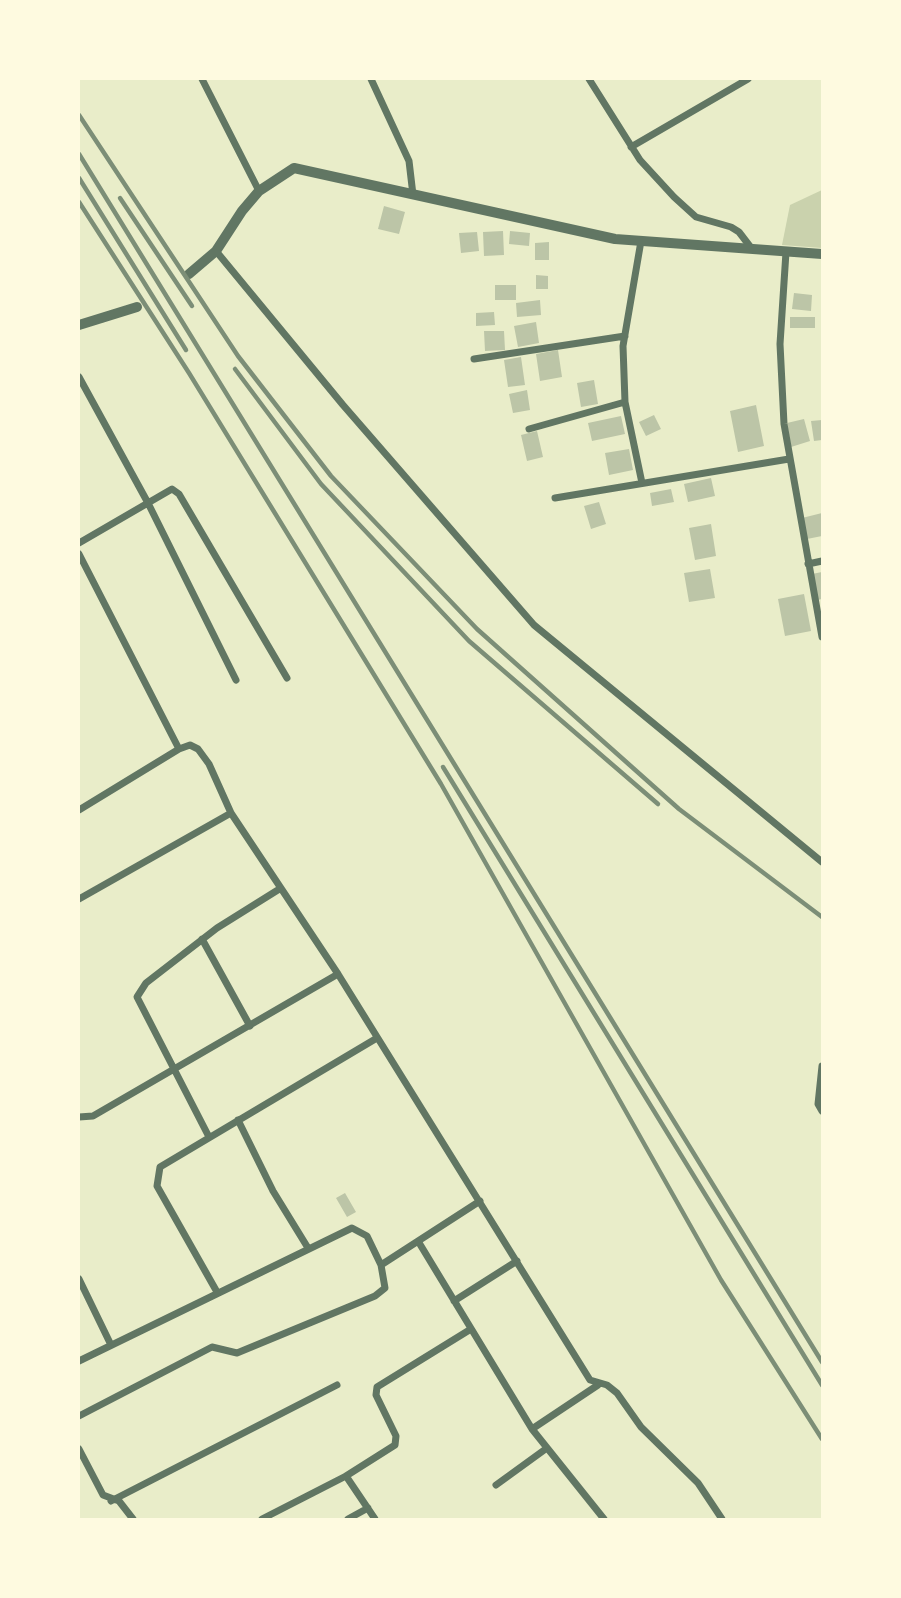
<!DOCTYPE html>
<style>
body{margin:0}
#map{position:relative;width:901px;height:1598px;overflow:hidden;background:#e9edc9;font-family:"Noto Sans",sans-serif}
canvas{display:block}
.frame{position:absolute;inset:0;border:80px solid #fefae0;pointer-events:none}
</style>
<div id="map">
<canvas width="901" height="1598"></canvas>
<div class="frame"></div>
</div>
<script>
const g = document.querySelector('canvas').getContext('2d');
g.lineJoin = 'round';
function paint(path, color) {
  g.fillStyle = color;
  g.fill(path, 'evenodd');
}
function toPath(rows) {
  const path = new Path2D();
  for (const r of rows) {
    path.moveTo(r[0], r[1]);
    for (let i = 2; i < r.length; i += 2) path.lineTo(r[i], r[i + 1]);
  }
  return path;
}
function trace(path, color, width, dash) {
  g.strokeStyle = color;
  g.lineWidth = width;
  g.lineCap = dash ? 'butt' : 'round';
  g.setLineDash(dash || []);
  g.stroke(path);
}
paint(toPath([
 [822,190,822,248,782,245,790,205]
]), '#cad2ad');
paint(toPath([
 [384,206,405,212,399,234,378,229],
 [503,231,504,255,484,256,483,232],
 [510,231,530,233,529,246,509,244],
 [477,232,479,251,461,253,459,233],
 [549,242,549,260,535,260,535,243],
 [536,275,548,276,548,289,536,289],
 [495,285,516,285,516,300,495,300],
 [794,293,812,295,811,311,792,309],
 [540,300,541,315,517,317,516,303],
 [494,312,495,325,476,326,476,313],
 [790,317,815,317,815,328,790,328],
 [536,322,539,343,518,347,514,326],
 [484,331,504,331,505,350,485,351],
 [558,350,562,377,540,381,536,354],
 [521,357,525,385,508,387,504,360],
 [594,380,598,404,581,407,577,383],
 [527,390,530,410,513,413,509,394],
 [756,405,764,446,738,452,730,411],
 [654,415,661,429,646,436,639,422],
 [621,416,625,434,592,441,588,423],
 [804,419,810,441,791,447,787,423],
 [822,420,822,440,814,441,811,421],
 [537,431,543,457,527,461,521,435],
 [629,449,633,470,609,475,605,453],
 [711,478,715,496,688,502,684,484],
 [671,489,674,502,652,506,650,493],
 [599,502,606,524,591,529,584,506],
 [822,513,822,536,807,539,802,518],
 [711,524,716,556,695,560,689,528],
 [710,569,715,598,689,602,684,573],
 [822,572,822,599,817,600,812,574],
 [804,594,811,631,785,636,778,599],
 [345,1193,356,1212,347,1217,336,1198]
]), '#bcc5a7');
trace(toPath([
 [202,79,259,191],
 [371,79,409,161,413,195],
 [589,79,640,160,674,197,696,217,731,227,739,232,752,249],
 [631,147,748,79],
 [641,241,623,346,625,402,642,483],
 [216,251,343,405,534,625,822,862],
 [786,252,780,344,784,424,822,637],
 [474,359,625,336],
 [79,377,148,503,236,680],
 [529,429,625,402],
 [555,498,789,459],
 [79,543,172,489,179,494,287,678],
 [79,554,179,749],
 [808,564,822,561],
 [79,810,179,749,190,745,198,749,209,764,231,813,338,974,590,1380,607,1385,617,1393,641,1427,698,1483,722,1519],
 [79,899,231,813],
 [202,939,250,1026],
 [822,1066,818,1104,822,1111],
 [79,1117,93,1116,338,974],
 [238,1120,273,1191,308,1248],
 [209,1137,137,997,146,983,217,928,281,888],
 [418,1241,532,1429,604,1519],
 [381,1265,480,1201],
 [79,1279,111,1345],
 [217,1292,157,1186,160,1167,377,1038],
 [454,1301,517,1261],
 [79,1361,352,1228,367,1236,381,1265,385,1288,375,1296,237,1353,212,1347,79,1416],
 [532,1429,598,1385],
 [79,1449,103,1495,119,1501,133,1519],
 [346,1476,375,1519],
 [496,1485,547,1448],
 [111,1501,337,1385],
 [262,1519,346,1476,395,1445,396,1436,376,1395,377,1387,471,1329],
 [348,1519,368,1508]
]), '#617663', 7);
trace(toPath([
 [189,274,216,251,242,211,259,191,294,168,615,239,822,254],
 [79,325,137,307]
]), '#617663', 10);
trace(toPath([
 [79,115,238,356,331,476,477,629,679,809,822,917],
 [79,154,822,1362],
 [79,178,186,350],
 [120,198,192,306],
 [79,202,189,373,441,784,721,1280,822,1439],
 [235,369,321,484,469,641,658,804],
 [443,767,822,1385]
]), '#7c8e77', 4.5);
</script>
